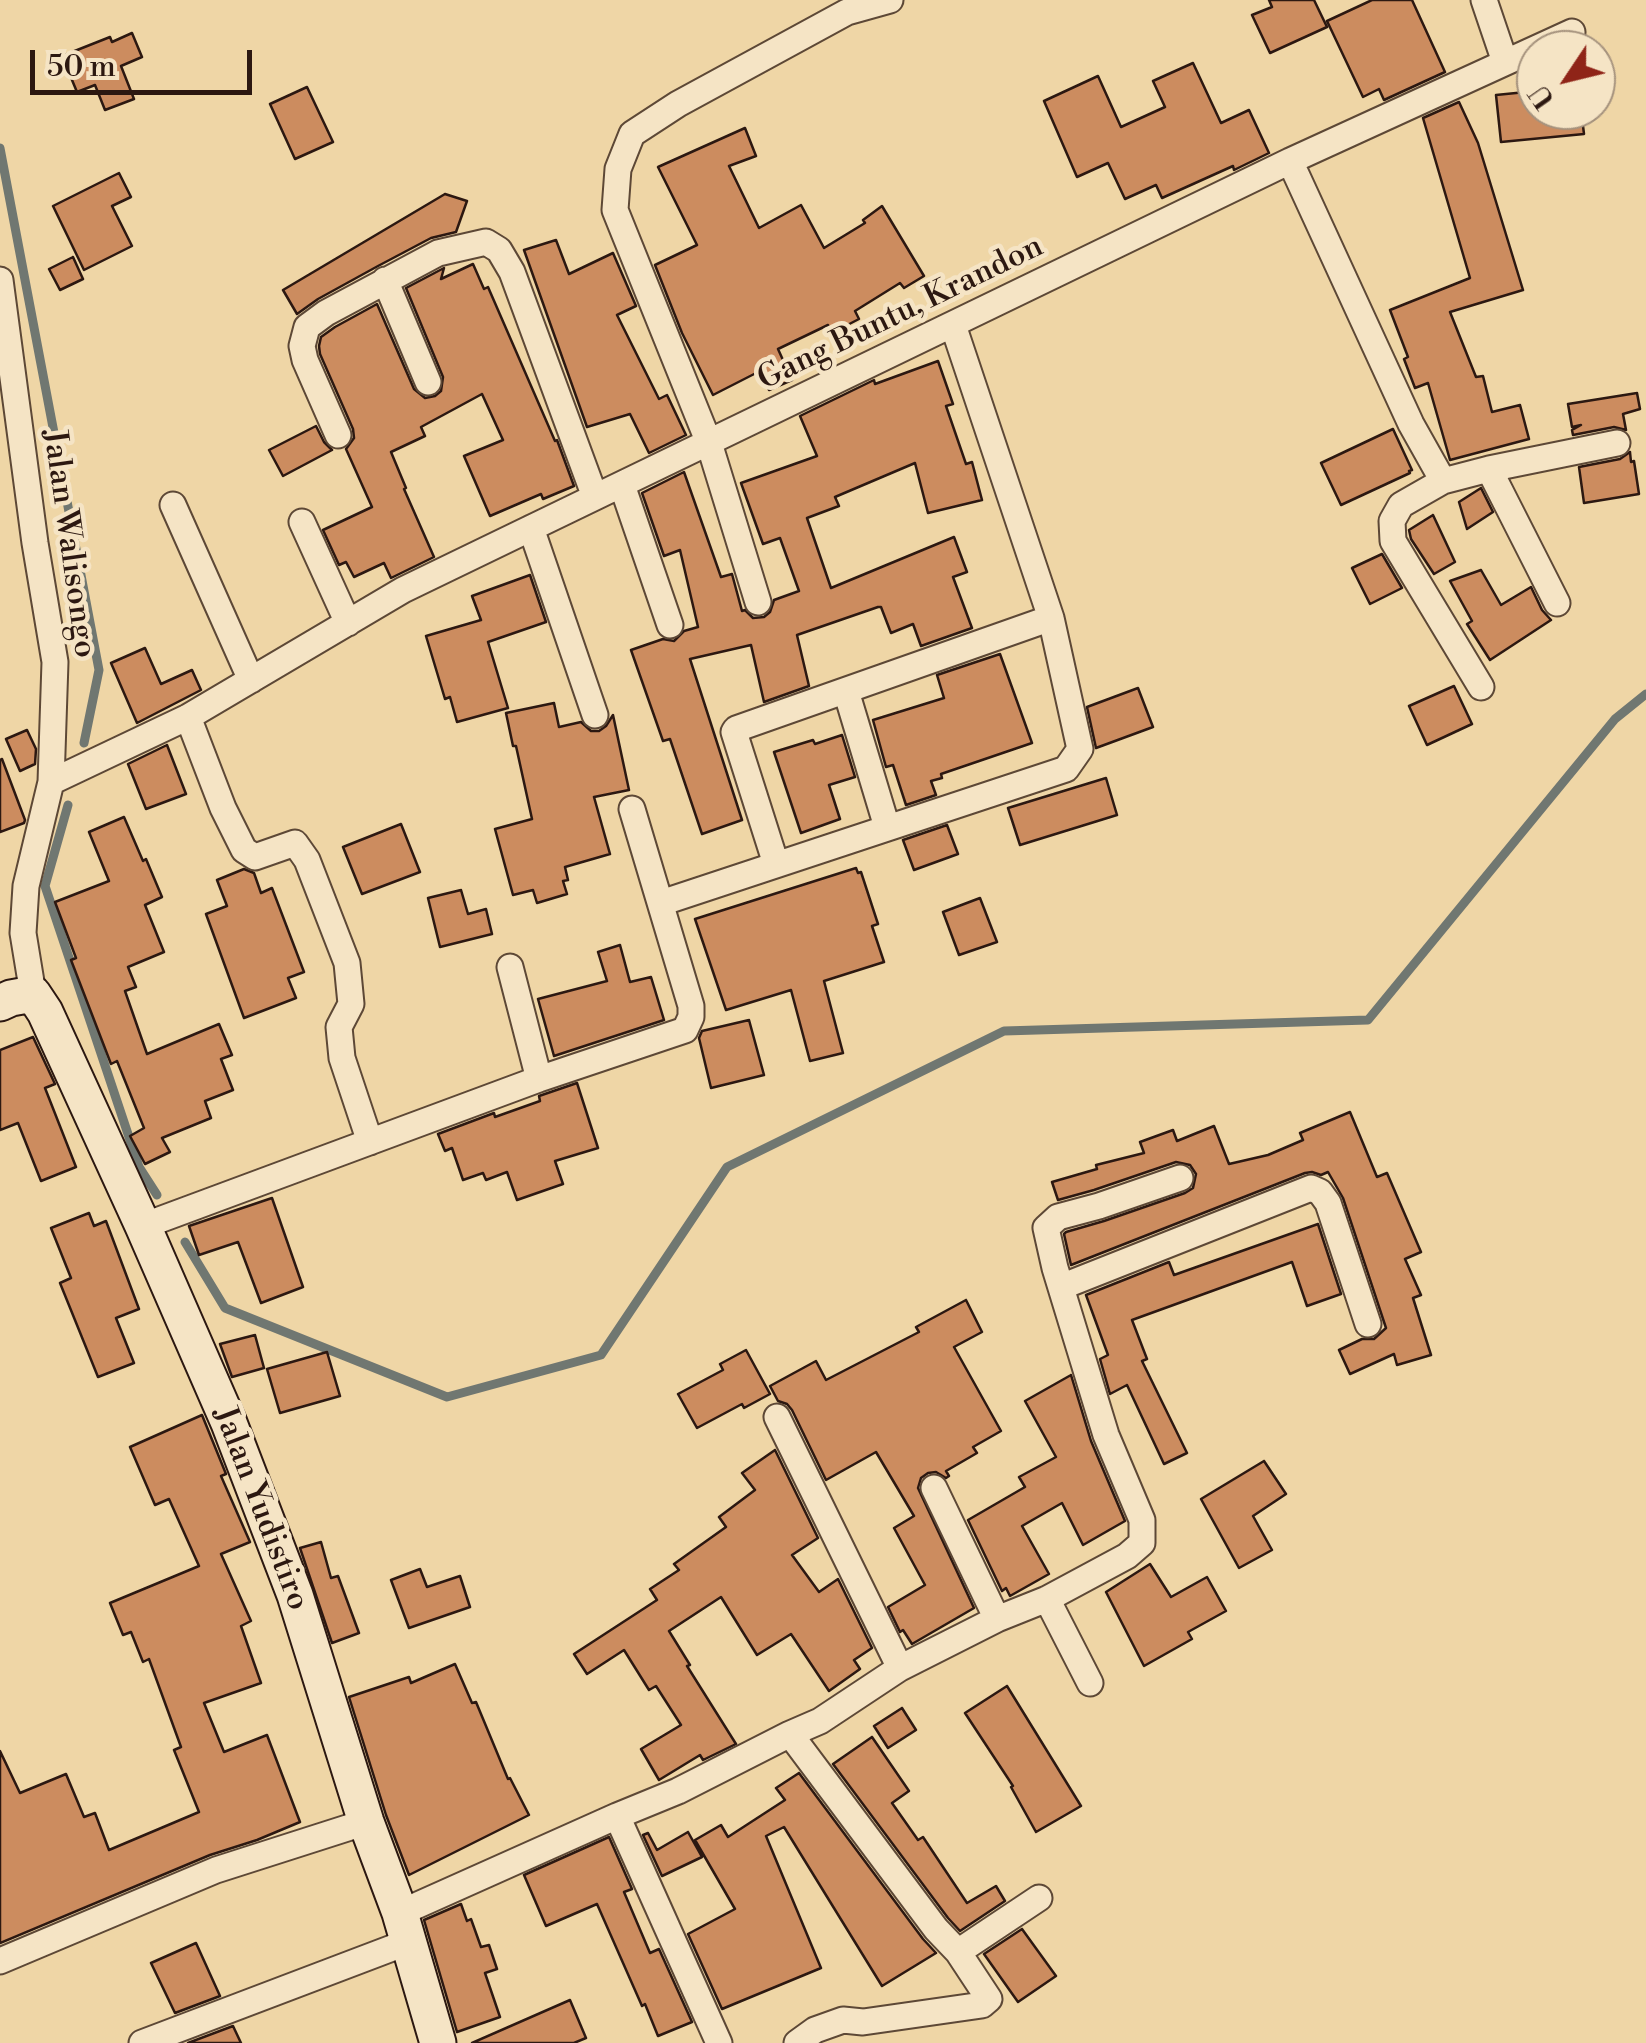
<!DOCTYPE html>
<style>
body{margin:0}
#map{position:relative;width:1646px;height:2043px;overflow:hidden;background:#efd6a6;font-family:"Libre Bodoni",serif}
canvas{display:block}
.north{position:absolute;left:1516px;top:30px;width:100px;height:100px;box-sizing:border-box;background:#f5e4c5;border:2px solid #a5927d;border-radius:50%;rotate:235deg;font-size:28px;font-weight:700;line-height:40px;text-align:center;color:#2c1811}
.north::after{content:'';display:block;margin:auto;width:35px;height:45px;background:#8f2418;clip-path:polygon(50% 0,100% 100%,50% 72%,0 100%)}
.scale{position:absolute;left:30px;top:50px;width:222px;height:45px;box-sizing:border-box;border:5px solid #2c1811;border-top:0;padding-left:12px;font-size:30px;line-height:35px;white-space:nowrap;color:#2c1811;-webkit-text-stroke:8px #f5e4c5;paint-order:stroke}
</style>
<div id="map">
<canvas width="1646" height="2043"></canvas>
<div class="north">U</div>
<div class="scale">50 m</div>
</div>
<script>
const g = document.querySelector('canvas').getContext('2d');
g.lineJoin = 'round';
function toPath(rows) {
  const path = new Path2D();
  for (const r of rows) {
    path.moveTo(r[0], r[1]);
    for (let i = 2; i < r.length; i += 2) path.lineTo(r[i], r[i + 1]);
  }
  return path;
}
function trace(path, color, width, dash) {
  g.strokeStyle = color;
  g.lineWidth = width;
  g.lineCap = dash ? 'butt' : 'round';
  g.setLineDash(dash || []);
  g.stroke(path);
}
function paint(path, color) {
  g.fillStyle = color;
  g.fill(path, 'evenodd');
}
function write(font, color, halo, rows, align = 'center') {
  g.font = font + ' "Libre Bodoni",serif';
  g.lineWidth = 9;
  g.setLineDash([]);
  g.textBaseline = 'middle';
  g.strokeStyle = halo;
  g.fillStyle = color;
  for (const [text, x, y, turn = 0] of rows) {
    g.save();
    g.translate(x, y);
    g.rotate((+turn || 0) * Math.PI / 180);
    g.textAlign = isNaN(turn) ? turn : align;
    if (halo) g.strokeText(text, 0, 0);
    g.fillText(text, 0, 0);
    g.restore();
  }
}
trace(toPath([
 [0,148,99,670,84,743],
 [68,805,45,886,139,1167,157,1195],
 [185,1242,225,1308,447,1397,601,1355,727,1167,1004,1031,1368,1020,1615,719,1646,694]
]), '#707771', 9);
const building = toPath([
 [1269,0,1314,0,1327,27,1270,53,1252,15,1272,7,1269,0],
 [1372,0,1412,0,1445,72,1384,100,1379,89,1363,97,1327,21,1372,0],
 [132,33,142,57,121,66,134,99,105,110,95,85,77,92,62,56,110,37,112,42,132,33],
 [1193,63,1221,123,1249,110,1269,153,1234,170,1233,166,1162,198,1156,185,1125,199,1108,163,1077,177,1044,101,1098,76,1121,127,1165,107,1153,81,1193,63],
 [307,87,333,142,295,159,270,104,307,87],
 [1536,91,1536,110,1581,110,1584,134,1501,142,1496,95,1536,91],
 [1459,102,1478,143,1523,290,1450,312,1476,377,1483,376,1492,412,1520,405,1529,439,1450,460,1428,383,1415,388,1404,359,1408,357,1390,310,1470,278,1423,118,1459,102],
 [745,128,756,156,729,166,759,228,801,205,824,248,865,223,863,220,882,206,924,276,904,288,900,283,855,311,859,319,832,333,828,325,778,349,792,380,769,390,760,371,713,395,682,333,655,265,697,245,658,167,745,128],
 [119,173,131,197,112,206,132,246,84,270,53,206,119,173],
 [445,194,467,201,456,232,431,238,378,266,318,299,297,314,283,290,445,194],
 [556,240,569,274,613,253,636,306,617,315,659,399,667,395,686,435,649,453,630,414,587,427,524,250,556,240],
 [73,257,83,279,60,290,49,269,73,257],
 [473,264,484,289,488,287,555,441,557,440,574,486,543,499,541,494,490,516,464,456,503,440,482,394,421,427,425,436,391,452,406,488,404,489,434,557,391,578,384,563,354,577,346,562,339,565,323,530,372,507,346,449,354,438,353,429,320,354,319,346,321,337,335,327,377,304,414,389,425,398,435,396,441,391,443,377,406,288,444,268,441,279,473,264],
 [938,361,953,404,946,406,966,464,972,462,982,500,928,513,915,463,835,497,839,506,807,518,831,588,954,537,967,572,953,577,972,628,921,646,913,624,891,633,881,607,878,607,797,635,809,686,764,702,751,645,690,659,742,820,702,834,670,739,663,741,631,650,663,639,674,641,684,631,698,627,680,550,664,556,642,493,684,472,721,577,732,574,742,611,745,610,753,618,764,617,770,612,774,600,799,591,780,538,763,544,741,483,817,456,800,416,874,380,875,384,938,361],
 [1637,393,1640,409,1623,414,1626,430,1614,427,1573,435,1572,430,1581,425,1572,427,1568,404,1637,393],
 [316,426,324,442,332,450,283,476,269,450,316,426],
 [1393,429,1412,470,1409,471,1410,473,1341,505,1321,463,1393,429],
 [1630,452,1631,462,1634,461,1639,494,1584,503,1579,467,1620,459,1630,452],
 [1481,488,1493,512,1467,529,1459,502,1481,488],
 [1433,515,1455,562,1434,574,1411,539,1409,530,1433,515],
 [1382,554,1402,588,1370,604,1352,568,1382,554],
 [1481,570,1501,605,1531,587,1542,610,1551,620,1490,660,1467,624,1472,621,1450,581,1481,570],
 [530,575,546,622,488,642,508,708,457,722,450,697,445,699,426,636,481,620,472,596,530,575],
 [145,648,161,684,192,670,201,690,137,723,111,663,145,648],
 [1000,654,1032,743,941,774,942,778,931,781,936,795,906,805,893,765,886,767,873,720,944,698,937,675,1000,654],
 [1454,686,1472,724,1427,745,1409,706,1454,686],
 [1138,688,1153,727,1096,748,1087,707,1138,688],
 [554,703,559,727,581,722,591,731,599,731,606,726,613,715,629,790,594,797,610,854,565,867,568,880,563,881,567,894,537,903,533,890,513,895,495,829,532,819,516,746,513,746,506,713,554,703],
 [27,730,36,749,35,764,20,771,6,739,27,730],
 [842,735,855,777,829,785,840,819,801,833,774,752,813,740,815,744,842,735],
 [167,745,186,794,146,809,128,764,167,745],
 [2,759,25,820,24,823,0,832,0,760,2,759],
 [1106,778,1117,815,1020,845,1008,808,1106,778],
 [124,817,143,861,146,859,162,897,145,905,164,952,128,967,136,987,125,991,147,1054,219,1024,232,1055,221,1059,233,1090,205,1101,211,1118,162,1138,170,1152,145,1164,130,1136,144,1128,117,1061,111,1064,71,960,76,958,55,902,109,881,89,832,124,817],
 [401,824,420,872,362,894,343,847,401,824],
 [947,825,958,854,914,870,903,840,947,825],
 [856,868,858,873,861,872,878,924,872,926,884,962,824,981,843,1053,810,1061,791,990,726,1010,695,919,856,868],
 [244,869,254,873,261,893,272,888,304,972,288,978,296,998,244,1018,206,914,227,906,217,880,244,869],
 [461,890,468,914,486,909,492,934,440,947,428,898,461,890],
 [980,898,997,942,959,955,943,912,980,898],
 [620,945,630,982,651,977,664,1020,554,1056,538,999,607,981,598,952,620,945],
 [749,1020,764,1075,711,1088,699,1038,702,1031,749,1020],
 [33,1037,55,1084,45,1088,76,1167,41,1181,18,1123,0,1130,0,1050,33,1037],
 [577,1083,598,1148,555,1161,563,1184,517,1200,507,1172,486,1180,483,1173,463,1180,452,1148,445,1151,438,1134,494,1113,495,1117,540,1101,539,1096,577,1083],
 [1350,1112,1377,1177,1387,1173,1421,1252,1405,1259,1421,1295,1413,1298,1431,1355,1397,1365,1394,1354,1350,1374,1339,1350,1362,1339,1374,1339,1386,1328,1343,1198,1328,1172,1321,1175,1312,1172,1305,1173,1071,1265,1064,1234,1066,1232,1104,1221,1185,1193,1193,1188,1196,1174,1190,1165,1176,1162,1094,1190,1058,1200,1052,1182,1097,1169,1096,1165,1144,1153,1140,1142,1173,1130,1177,1141,1214,1126,1229,1164,1268,1155,1303,1140,1300,1133,1350,1112],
 [272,1198,303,1287,261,1303,238,1242,199,1255,189,1226,272,1198],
 [89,1213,94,1226,106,1221,139,1309,116,1318,134,1363,98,1377,60,1283,71,1278,51,1228,89,1213],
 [1318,1224,1341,1294,1307,1306,1292,1262,1132,1320,1147,1359,1142,1361,1187,1453,1164,1464,1127,1385,1110,1394,1100,1359,1108,1355,1086,1295,1169,1262,1174,1275,1318,1224],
 [966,1300,982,1332,954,1347,1001,1431,973,1447,977,1453,946,1471,949,1476,946,1478,936,1472,928,1473,921,1478,918,1488,974,1608,912,1644,903,1630,900,1632,888,1607,925,1585,894,1528,914,1516,876,1452,826,1480,792,1410,787,1404,778,1401,770,1386,816,1361,826,1380,919,1332,916,1327,966,1300],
 [255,1335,264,1368,232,1377,220,1344,255,1335],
 [746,1350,770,1394,744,1408,742,1404,697,1428,678,1394,723,1370,720,1364,746,1350],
 [327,1352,340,1396,280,1413,267,1369,327,1352],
 [1071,1375,1091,1441,1125,1521,1083,1545,1062,1503,1022,1526,1049,1574,1010,1596,1006,1588,1002,1591,968,1520,1025,1487,1019,1477,1056,1457,1025,1401,1071,1375],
 [202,1415,226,1474,221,1476,250,1542,221,1554,251,1621,241,1626,261,1683,204,1703,224,1752,267,1735,300,1822,257,1840,210,1855,0,1943,0,1751,20,1793,66,1774,84,1817,95,1813,109,1850,199,1812,174,1750,181,1747,149,1659,143,1662,131,1632,123,1635,110,1603,199,1566,169,1499,155,1505,130,1447,202,1415],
 [775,1450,818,1538,792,1555,819,1592,838,1579,872,1648,854,1660,860,1669,829,1691,791,1634,757,1655,721,1597,669,1631,690,1665,687,1666,736,1744,703,1760,700,1755,659,1780,641,1749,681,1725,656,1686,649,1690,624,1650,587,1674,574,1654,657,1600,650,1589,679,1570,674,1564,726,1527,719,1517,755,1490,742,1473,775,1450],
 [1264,1461,1286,1494,1253,1516,1272,1550,1239,1568,1201,1499,1264,1461],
 [321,1542,331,1578,338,1576,359,1633,332,1643,300,1548,321,1542],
 [1150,1564,1171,1597,1207,1577,1226,1611,1188,1632,1192,1639,1144,1666,1106,1592,1150,1564],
 [420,1569,427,1587,460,1576,470,1607,409,1628,391,1580,420,1569],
 [455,1664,472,1703,476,1702,508,1779,510,1778,529,1815,409,1875,386,1815,349,1697,409,1677,411,1683,455,1664],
 [1007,1686,1081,1806,1036,1832,1011,1787,1013,1786,965,1713,1007,1686],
 [902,1708,916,1730,888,1748,874,1726,902,1708],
 [872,1737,909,1791,892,1803,918,1840,923,1837,967,1903,996,1886,1005,1901,960,1931,948,1918,833,1764,872,1737],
 [799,1773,923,1939,936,1953,882,1986,784,1827,766,1836,821,1968,722,2009,688,1934,735,1909,695,1840,721,1825,728,1837,785,1800,776,1788,799,1773],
 [688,1832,702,1857,662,1876,643,1835,648,1833,657,1850,688,1832],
 [609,1837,632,1889,624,1892,650,1953,659,1949,692,2022,658,2036,645,2004,642,2006,597,1904,546,1926,524,1875,609,1837],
 [461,1904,467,1921,471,1919,481,1947,489,1945,497,1969,485,1973,500,2017,457,2032,424,1920,461,1904],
 [1022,1929,1056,1976,1018,2002,984,1954,1022,1929],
 [196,1943,220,1996,175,2013,151,1963,196,1943],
 [570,2000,586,2038,574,2043,472,2043,570,2000],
 [233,2026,241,2043,188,2043,233,2026]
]);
paint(building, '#cc8c5f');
trace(building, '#2c1811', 2.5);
const street = toPath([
 [1484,0,1505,62],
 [1290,161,1572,32],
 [0,280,35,543,55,662,51,782,26,886,23,933,33,994],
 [385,280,428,382],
 [338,435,305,360,302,346,307,327,326,313,438,253,486,242,499,250,512,272,595,497],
 [1489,469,1617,443],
 [1443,481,1401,505,1392,521,1393,541,1481,687],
 [622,485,670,625],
 [173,505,251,680],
 [302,522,348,623],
 [531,528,595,715],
 [758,602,709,443,615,210,618,169,632,134,678,104,847,12,890,0],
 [846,691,887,827],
 [188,717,223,808,244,850,255,857,295,843,307,860,347,963,351,1004,339,1027,342,1058,370,1142],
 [51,782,188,717,403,590,1290,161,1411,424,1443,481,1489,469,1557,603],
 [776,864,734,732,736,729,1051,618],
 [661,903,1066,769,1080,749,1051,618,953,325],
 [510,967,539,1079],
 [143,1226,539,1079,685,1030,691,1017,691,1006,632,809],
 [1061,1287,1311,1188,1320,1192,1328,1203,1368,1324],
 [777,1417,900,1668],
 [934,1488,997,1619],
 [1047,1599,1090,1683],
 [790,1734,936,1929,958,1952,989,1999,982,2005,863,2022,843,2020,815,2030,797,2043],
 [617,1816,719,2043],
 [400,1913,617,1816,678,1791,790,1734,820,1721,900,1668,997,1619,1047,1599,1127,1556,1142,1543,1142,1520,1106,1435,1055,1268,1046,1228,1058,1217,1099,1206,1180,1178],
 [958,1952,1039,1898],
 [0,1961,216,1870,366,1822],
 [142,2043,408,1942]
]);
const secondary = toPath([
 [0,1003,11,998,33,994,45,1012,143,1226,229,1423,295,1595,366,1822,400,1913,438,2043]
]);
trace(street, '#5d4836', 29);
trace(secondary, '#2c1811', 39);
trace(street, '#f5e4c5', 25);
trace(secondary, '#f5e4c5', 35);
write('32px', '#2c1811', '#f5e4c5', [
 ["Gang Buntu, Krandon",901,314,-26],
 ["Jalan Walisongo",68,544,82],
 ["Jalan Yudistiro",260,1509,69]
]);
</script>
